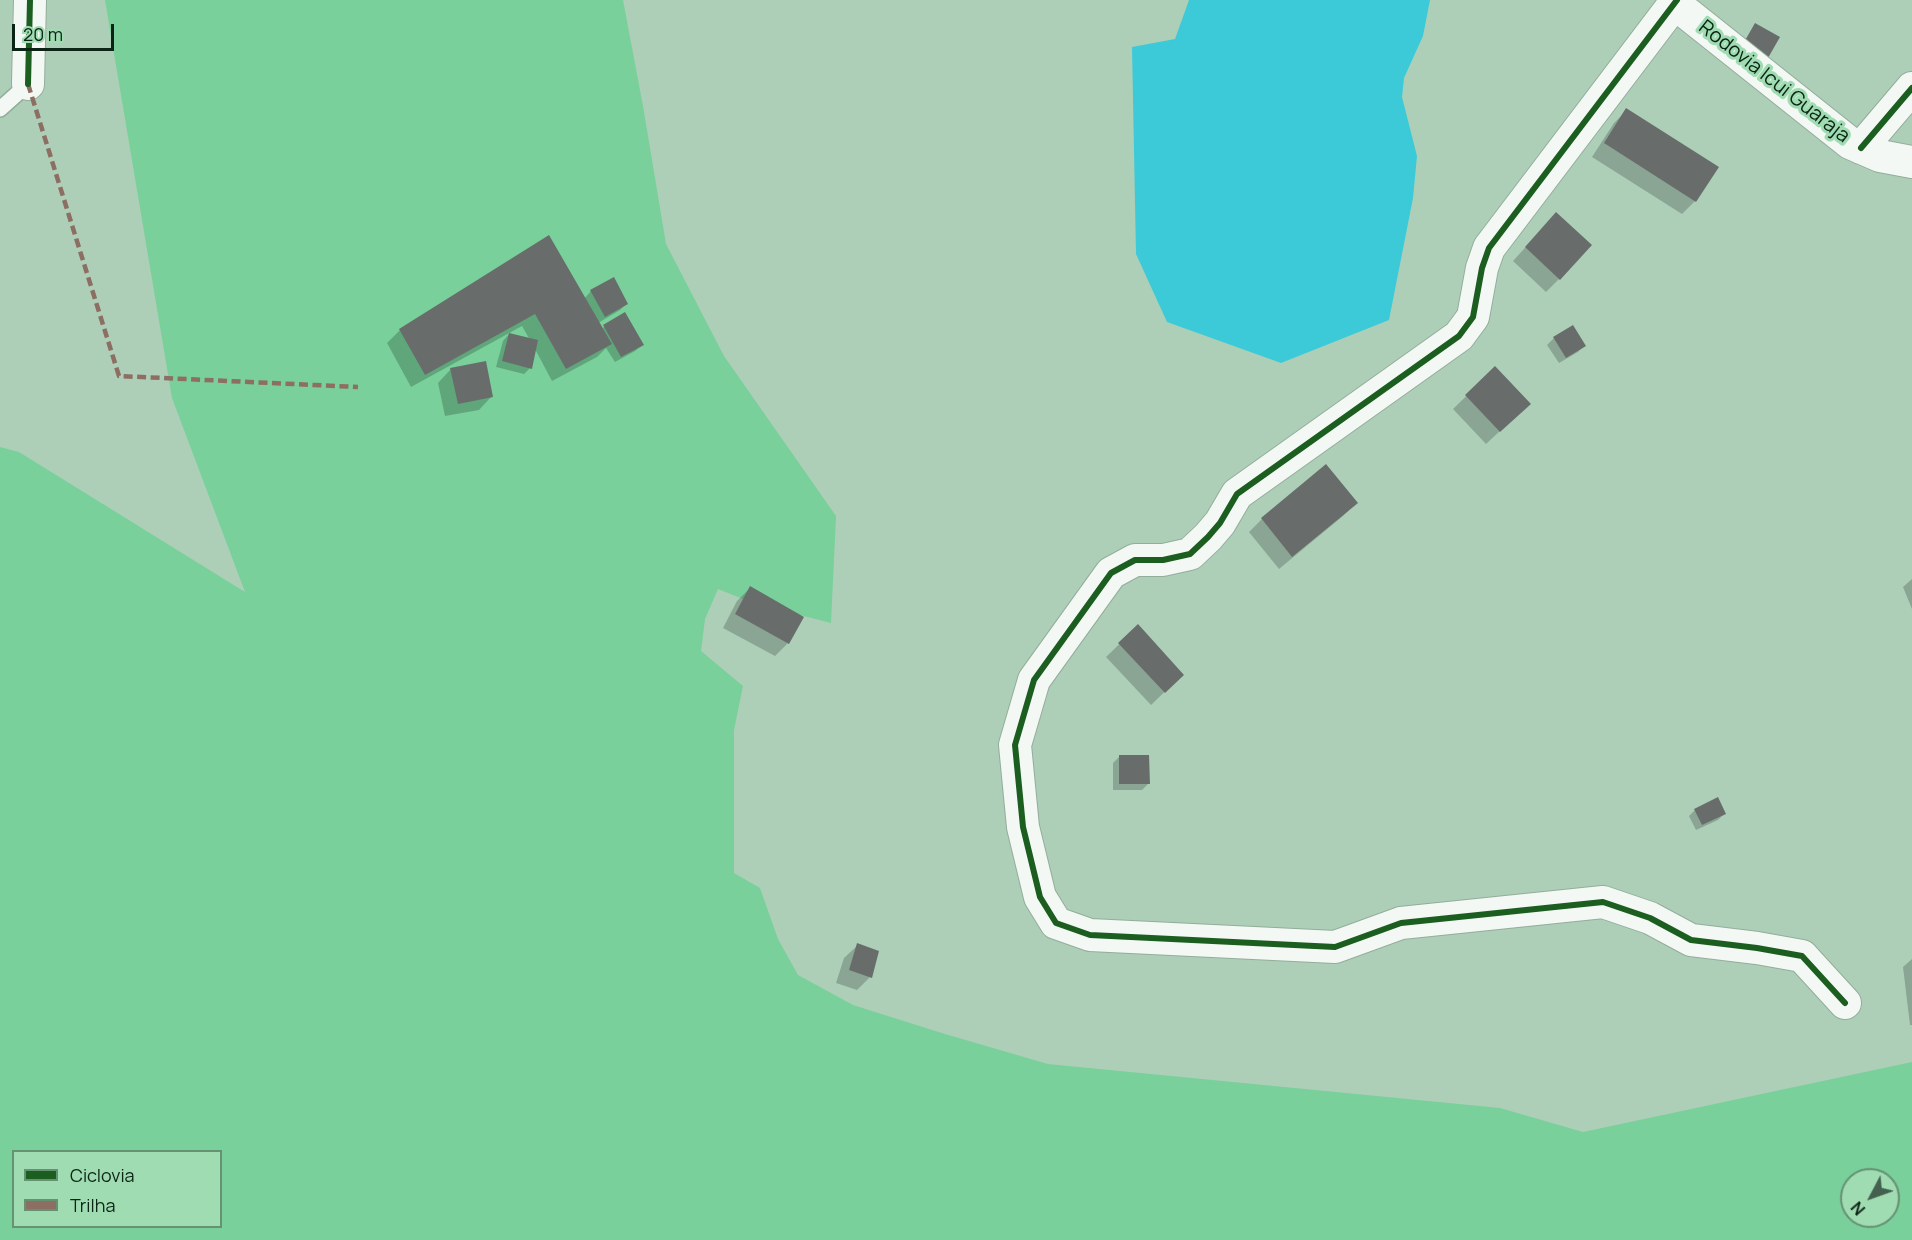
<!DOCTYPE html>
<style>
body{margin:0}
#map{position:relative;width:1912px;height:1240px;overflow:hidden;background:#adcfb8;font-family:Manrope,sans-serif}
canvas{display:block}
.legend{position:absolute;left:12px;top:1150px;width:210px;height:78px;box-sizing:border-box;background:#a0dcb2;border:2px solid #659273;margin:0;padding:8px 10px;list-style:none;font-size:18px;color:#0c2415}
.legend li{display:flex;align-items:center;gap:12px;height:30px}
.legend b{width:30px;border:2px solid #659273}
.north{position:absolute;left:1840px;top:1168px;width:60px;height:60px;box-sizing:border-box;background:#a0dcb2;border:2px solid #659273;border-radius:50%;rotate:229deg;font-size:16px;font-weight:700;line-height:24px;text-align:center;color:#0c2415}
.north::after{content:'';display:block;margin:auto;width:21px;height:27px;background:#44604e;clip-path:polygon(50% 0,100% 100%,50% 72%,0 100%)}
.scale{position:absolute;left:12px;top:24px;width:102px;height:27px;box-sizing:border-box;border:3px solid #0c2415;border-top:0;padding-left:8px;font-size:18px;line-height:21px;white-space:nowrap;color:#0c2415;-webkit-text-stroke:4px #a0dcb2;paint-order:stroke}
</style>
<div id="map">
<canvas width="1912" height="1240"></canvas>
<ul class="legend">
<li><b style="height:8px;background:#1b5e20"></b>Ciclovia</li>
<li><b style="height:8px;background:#8d6e63"></b>Trilha</li>
</ul>
<div class="north">N</div>
<div class="scale">20 m</div>
</div>
<script>
const g = document.querySelector('canvas').getContext('2d');
g.lineJoin = 'round';
function paint(path, color) {
  g.fillStyle = color;
  g.fill(path, 'evenodd');
}
function toPath(rows) {
  const path = new Path2D();
  for (const r of rows) {
    path.moveTo(r[0], r[1]);
    for (let i = 2; i < r.length; i += 2) path.lineTo(r[i], r[i + 1]);
  }
  return path;
}
function trace(path, color, width, dash) {
  g.strokeStyle = color;
  g.lineWidth = width;
  g.lineCap = dash ? 'butt' : 'round';
  g.setLineDash(dash || []);
  g.stroke(path);
}
function write(font, color, halo, rows, align = 'center') {
  g.font = font + ' Manrope,sans-serif';
  g.lineWidth = 6;
  g.setLineDash([]);
  g.textBaseline = 'middle';
  g.strokeStyle = halo;
  g.fillStyle = color;
  for (const [text, x, y, turn = 0] of rows) {
    g.save();
    g.translate(x, y);
    g.rotate((+turn || 0) * Math.PI / 180);
    g.textAlign = isNaN(turn) ? turn : align;
    if (halo) g.strokeText(text, 0, 0);
    g.fillText(text, 0, 0);
    g.restore();
  }
}
paint(toPath([
 [105,0,623,0,643,106,666,244,724,356,836,516,831,623,753,603,718,589,705,619,701,651,743,686,734,730,734,873,760,888,778,939,798,975,853,1005,945,1034,1048,1064,1500,1108,1583,1132,1912,1062,1912,1240,0,1240,0,447,19,452,245,592,172,398],
 [14,1152,220,1152,220,1226,14,1226],
 [1852,1180,1888,1180,1888,1216,1852,1216]
]), '#79d09a');
paint(toPath([
 [1189,0,1430,0,1423,36,1404,78,1402,97,1417,156,1413,198,1389,320,1281,363,1167,322,1136,254,1132,47,1175,39]
]), '#3ccad8');
paint(toPath([
 [1627,110,1717,167,1695,201,1682,214,1592,157,1614,123],
 [1543,228,1559,279,1546,292,1513,261],
 [591,291,626,304,620,310,598,323,601,329,625,314,642,345,635,351,615,362,606,348,597,357,552,381,535,349,530,368,524,374,496,367,503,341,509,334,530,340,522,326,411,387,387,343,400,330,584,299],
 [1573,327,1584,346,1578,352,1559,363,1547,345,1554,338],
 [1495,368,1515,417,1486,444,1453,409],
 [451,369,492,396,479,410,445,416,438,383],
 [1356,503,1343,516,1279,569,1249,532,1262,519],
 [1912,579,1912,609,1903,587],
 [750,588,788,643,775,656,723,628,737,601],
 [1138,626,1182,675,1151,705,1106,657],
 [1119,757,1149,783,1142,790,1113,790,1113,763],
 [1695,810,1724,814,1718,820,1696,830,1689,816],
 [858,945,870,977,857,990,836,983,844,958],
 [1912,959,1912,1025,1910,1025,1903,967]
]), '#0003');
paint(toPath([
 [1755,23,1780,37,1768,58,1743,44],
 [1626,108,1719,167,1696,202,1604,143],
 [1556,212,1592,245,1560,280,1525,247],
 [549,235,612,344,566,369,535,314,425,375,399,329],
 [614,277,628,304,605,317,590,290],
 [625,312,644,345,621,357,603,325],
 [1573,325,1586,346,1566,358,1553,337],
 [509,333,538,340,532,369,502,361],
 [486,361,493,397,458,404,450,368],
 [1495,366,1531,404,1500,432,1465,395],
 [1326,464,1358,503,1292,557,1261,518],
 [750,586,804,617,789,644,735,614],
 [1138,624,1184,675,1165,693,1118,643],
 [1119,755,1149,755,1150,784,1119,784],
 [1718,797,1726,814,1702,825,1694,809],
 [857,943,879,951,872,978,849,970]
]), '#686d6c');
const lane = toPath([
 [0,109,28,84]
]);
const street = toPath([
 [1677,0,1489,248,1482,268,1473,317,1459,336,1237,494,1220,523,1208,537,1190,554,1163,560,1135,560,1111,573,1034,680,1015,745,1023,827,1040,897,1056,923,1090,935,1335,947,1401,923,1603,902,1650,918,1691,940,1757,948,1802,956,1845,1003],
 [1674,3,1850,143,1880,156,1912,162],
 [28,84,30,0],
 [1861,148,1912,88]
]);
trace(lane, '#93ad9b', 18);
trace(street, '#93ad9b', 34);
trace(lane, '#f3f8f4', 15);
trace(street, '#f3f8f4', 32);
trace(toPath([
 [28,84,119,376,358,387]
]), '#8d6e63', 4.5, [9, 4.5]);
trace(toPath([
 [1677,0,1489,248,1482,268,1473,317,1459,336,1237,494,1220,523,1208,537,1190,554,1163,560,1135,560,1111,573,1034,680,1015,745,1023,827,1040,897,1056,923,1090,935,1335,947,1401,923,1603,902,1650,918,1691,940,1757,948,1802,956,1845,1003],
 [28,84,30,0],
 [1861,148,1912,88]
]), '#1b5e20', 6);
write('20px', '#0c2415', '#a0dcb2', [
 ["Rodovia Icui Guaraja",1774,82,38]
]);
</script>
